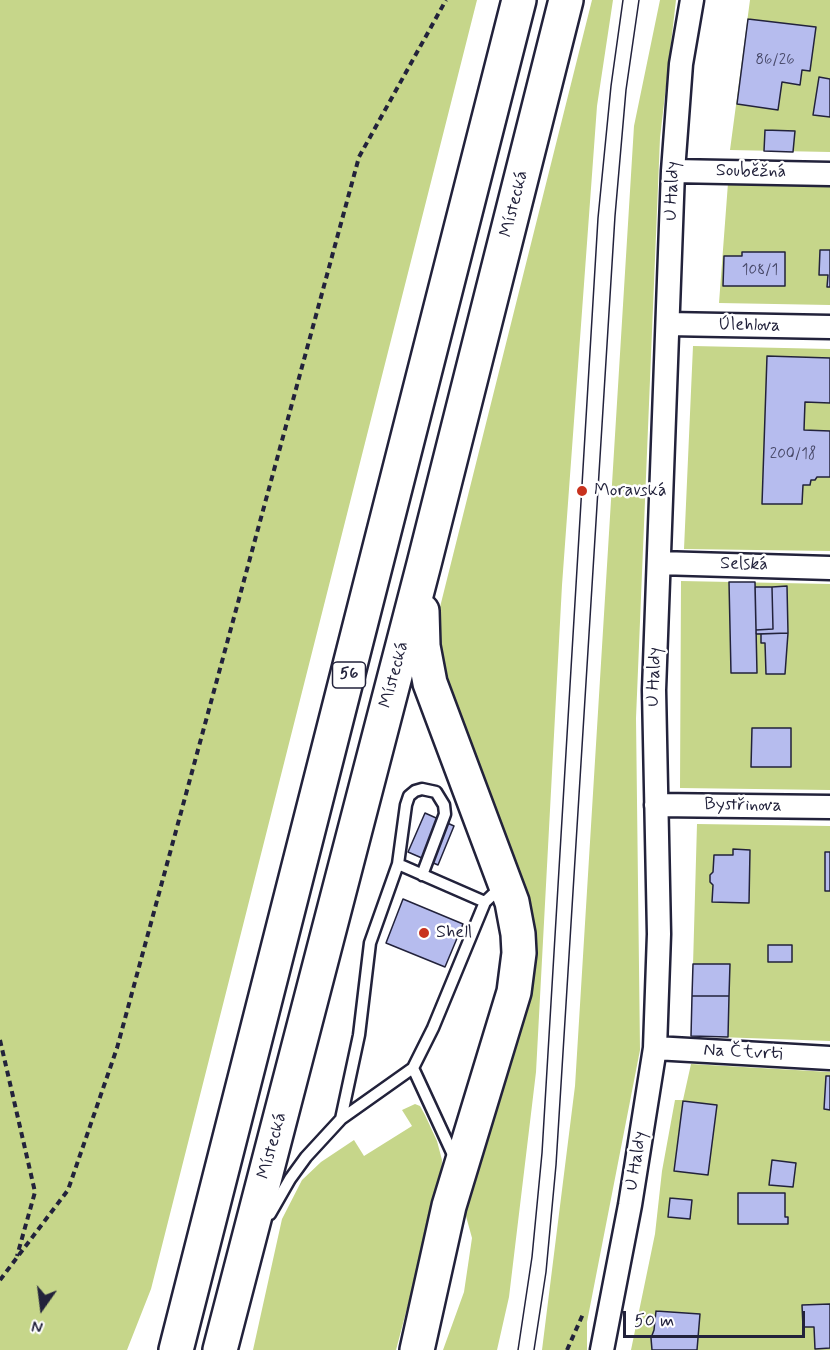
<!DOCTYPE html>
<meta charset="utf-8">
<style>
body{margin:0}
#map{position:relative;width:830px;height:1350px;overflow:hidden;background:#fff;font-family:Mynerve,sans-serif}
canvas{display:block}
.north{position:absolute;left:12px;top:1278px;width:60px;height:60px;-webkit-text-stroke:4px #fff;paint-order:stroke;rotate:194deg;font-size:16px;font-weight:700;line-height:24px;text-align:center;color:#22223b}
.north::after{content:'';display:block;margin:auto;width:21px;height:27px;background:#22223b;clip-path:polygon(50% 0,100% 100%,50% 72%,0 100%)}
.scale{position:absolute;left:623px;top:1311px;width:182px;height:27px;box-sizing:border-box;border:3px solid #22223b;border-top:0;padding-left:8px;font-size:18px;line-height:21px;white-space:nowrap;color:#22223b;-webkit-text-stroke:4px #fff;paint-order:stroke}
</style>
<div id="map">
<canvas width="830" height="1350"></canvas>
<div class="north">N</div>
<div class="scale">50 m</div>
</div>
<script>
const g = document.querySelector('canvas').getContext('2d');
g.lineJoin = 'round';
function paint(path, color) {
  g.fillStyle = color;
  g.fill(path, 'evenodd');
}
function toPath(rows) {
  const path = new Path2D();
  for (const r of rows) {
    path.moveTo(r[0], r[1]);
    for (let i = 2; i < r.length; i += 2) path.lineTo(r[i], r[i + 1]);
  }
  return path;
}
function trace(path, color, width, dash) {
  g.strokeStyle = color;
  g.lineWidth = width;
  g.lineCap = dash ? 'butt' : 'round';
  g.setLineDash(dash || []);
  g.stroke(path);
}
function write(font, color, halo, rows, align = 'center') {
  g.font = font + ' Mynerve,sans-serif';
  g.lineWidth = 5;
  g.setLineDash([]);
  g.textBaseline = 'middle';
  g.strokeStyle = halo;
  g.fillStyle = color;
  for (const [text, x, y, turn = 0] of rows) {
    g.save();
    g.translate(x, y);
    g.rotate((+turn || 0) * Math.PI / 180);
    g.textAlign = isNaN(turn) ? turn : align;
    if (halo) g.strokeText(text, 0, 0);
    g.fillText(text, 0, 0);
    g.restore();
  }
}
paint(toPath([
 [0,0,477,0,151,1289,127,1350,0,1350],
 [592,0,613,0,597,106,562,585,536,1072,509,1297,497,1350,443,1350,464,1292,472,1238,464,1209,528,1005,532,923,432,639],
 [660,0,676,0,660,138,636,718,640,1050,587,1322,587,1350,542,1350,575,1086,634,126],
 [750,0,830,0,830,152,730,150],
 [728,183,830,186,830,305,719,303],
 [693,346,830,349,830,551,684,549],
 [681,581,830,584,830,790,680,788],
 [697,824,830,826,830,1041,691,1036],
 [691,1064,830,1072,830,1350,631,1350,655,1234,662,1171,675,1100,683,1100],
 [415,1104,420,1106,425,1115,437,1141,442,1160,441,1179,396,1350,253,1350,282,1219,302,1180,321,1162,354,1140,364,1156,412,1126,402,1110]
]), '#c6d68a');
const building = toPath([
 [748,19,816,27,810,71,802,70,800,85,782,82,778,110,737,104,748,19],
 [819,77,830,79,830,117,813,115,819,77],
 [765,130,795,131,793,152,764,151,765,130],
 [820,250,830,250,830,287,827,287,828,275,819,275,820,250],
 [742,252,785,252,785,286,723,286,724,256,742,256,742,252],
 [767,356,830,358,830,403,805,402,804,430,830,431,830,477,817,477,815,480,811,480,810,485,803,485,802,504,762,504,767,356],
 [729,582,755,582,757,673,731,673,729,582],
 [787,586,788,633,756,634,756,630,773,629,772,587,787,586],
 [755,587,772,587,773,629,756,630,755,587],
 [788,633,785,674,766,674,765,643,761,643,761,634,788,633],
 [752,728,791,728,791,767,751,767,752,728],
 [425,813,454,826,438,865,408,852,425,813],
 [733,849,750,850,749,903,712,902,713,885,710,882,710,875,713,872,714,855,733,855,733,849],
 [825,852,830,852,830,891,825,891,825,852],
 [403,899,463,924,445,967,386,943,403,899],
 [768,945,792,945,792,962,768,962,768,945],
 [693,964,730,964,729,996,692,996,693,964],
 [692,996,729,996,728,1037,691,1036,692,996],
 [826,1076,830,1076,830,1110,824,1109,826,1076],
 [683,1101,717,1105,708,1175,674,1171,683,1101],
 [772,1160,796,1163,793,1187,769,1185,772,1160],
 [738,1193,785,1193,785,1217,788,1217,788,1224,738,1224,738,1193],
 [670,1198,692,1200,690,1219,668,1217,670,1198],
 [830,1304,830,1348,815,1349,814,1327,803,1327,802,1305,830,1304],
 [656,1311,700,1314,697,1350,652,1350,651,1338,654,1330,656,1311]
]);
paint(building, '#b6bcee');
trace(building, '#22223b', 1.5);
const service = toPath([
 [398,864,485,902],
 [413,1068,455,1159],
 [341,1119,359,1035,370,943,398,864,406,805,409,796,415,791,422,789,436,792,444,805,445,814,422,875],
 [270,1214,290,1179,306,1157,341,1119,413,1068,433,1028,485,902,501,887]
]);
const minor = toPath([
 [673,171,830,174],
 [668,324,830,327],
 [659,563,830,568],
 [656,805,830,807],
 [655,1048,830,1058],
 [602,1350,630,1205,655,1048,659,934,654,690,673,171,681,64,692,0]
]);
const trunk = toPath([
 [176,1350,519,0],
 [220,1350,424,564,566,0],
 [417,1350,449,1206,514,992,519,953,518,934,512,902,430,683,423,646,422,611]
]);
trace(service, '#22223b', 15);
trace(minor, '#22223b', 27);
trace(trunk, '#22223b', 38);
trace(toPath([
 [0,1040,35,1192,17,1256],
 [0,1280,68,1190,117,1048,359,157,446,0],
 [567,1350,583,1314]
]), '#22223b', 4, [6, 4.5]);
trace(service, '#fff', 10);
trace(minor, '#fff', 22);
trace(trunk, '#fff', 33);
trace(toPath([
 [518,1350,532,1257,542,1153,598,218,611,86,623,0],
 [534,1350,546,1272,556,1165,615,216,626,90,639,0]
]), '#22223b', 1.5);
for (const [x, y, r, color] of [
 [582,491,6,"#c8321e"],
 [424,933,6,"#c8321e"]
]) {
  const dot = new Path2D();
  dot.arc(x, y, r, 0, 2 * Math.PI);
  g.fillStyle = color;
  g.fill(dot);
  trace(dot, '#fff', 2);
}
write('15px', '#474868', null, [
 ["86/26",775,61],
 ["108/1",760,271],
 ["200/18",793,455]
]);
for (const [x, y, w] of [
 [349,675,33]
]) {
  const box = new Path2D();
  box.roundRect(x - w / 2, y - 13, w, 26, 4.5);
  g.fillStyle = '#fff';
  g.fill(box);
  trace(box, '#22223b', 1.5);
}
write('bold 16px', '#22223b', null, [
 ["56",349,675]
]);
write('18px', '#22223b', '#fff', [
 ["Souběžná",751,172,1],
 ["U Haldy",673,191,-88],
 ["Místecká",515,204,-76],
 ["Úlehlova",749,326,1],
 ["Selská",744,565,1],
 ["Místecká",395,675,-75],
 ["U Haldy",655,677,-88],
 ["Bystřinova",743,806,1],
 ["Na Čtvrti",743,1053,3],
 ["Místecká",273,1146,-75],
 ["U Haldy",637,1161,-81]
]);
write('18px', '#22223b', '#fff', [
 ["Moravská",594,491],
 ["Shell",436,933]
], 'left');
</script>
